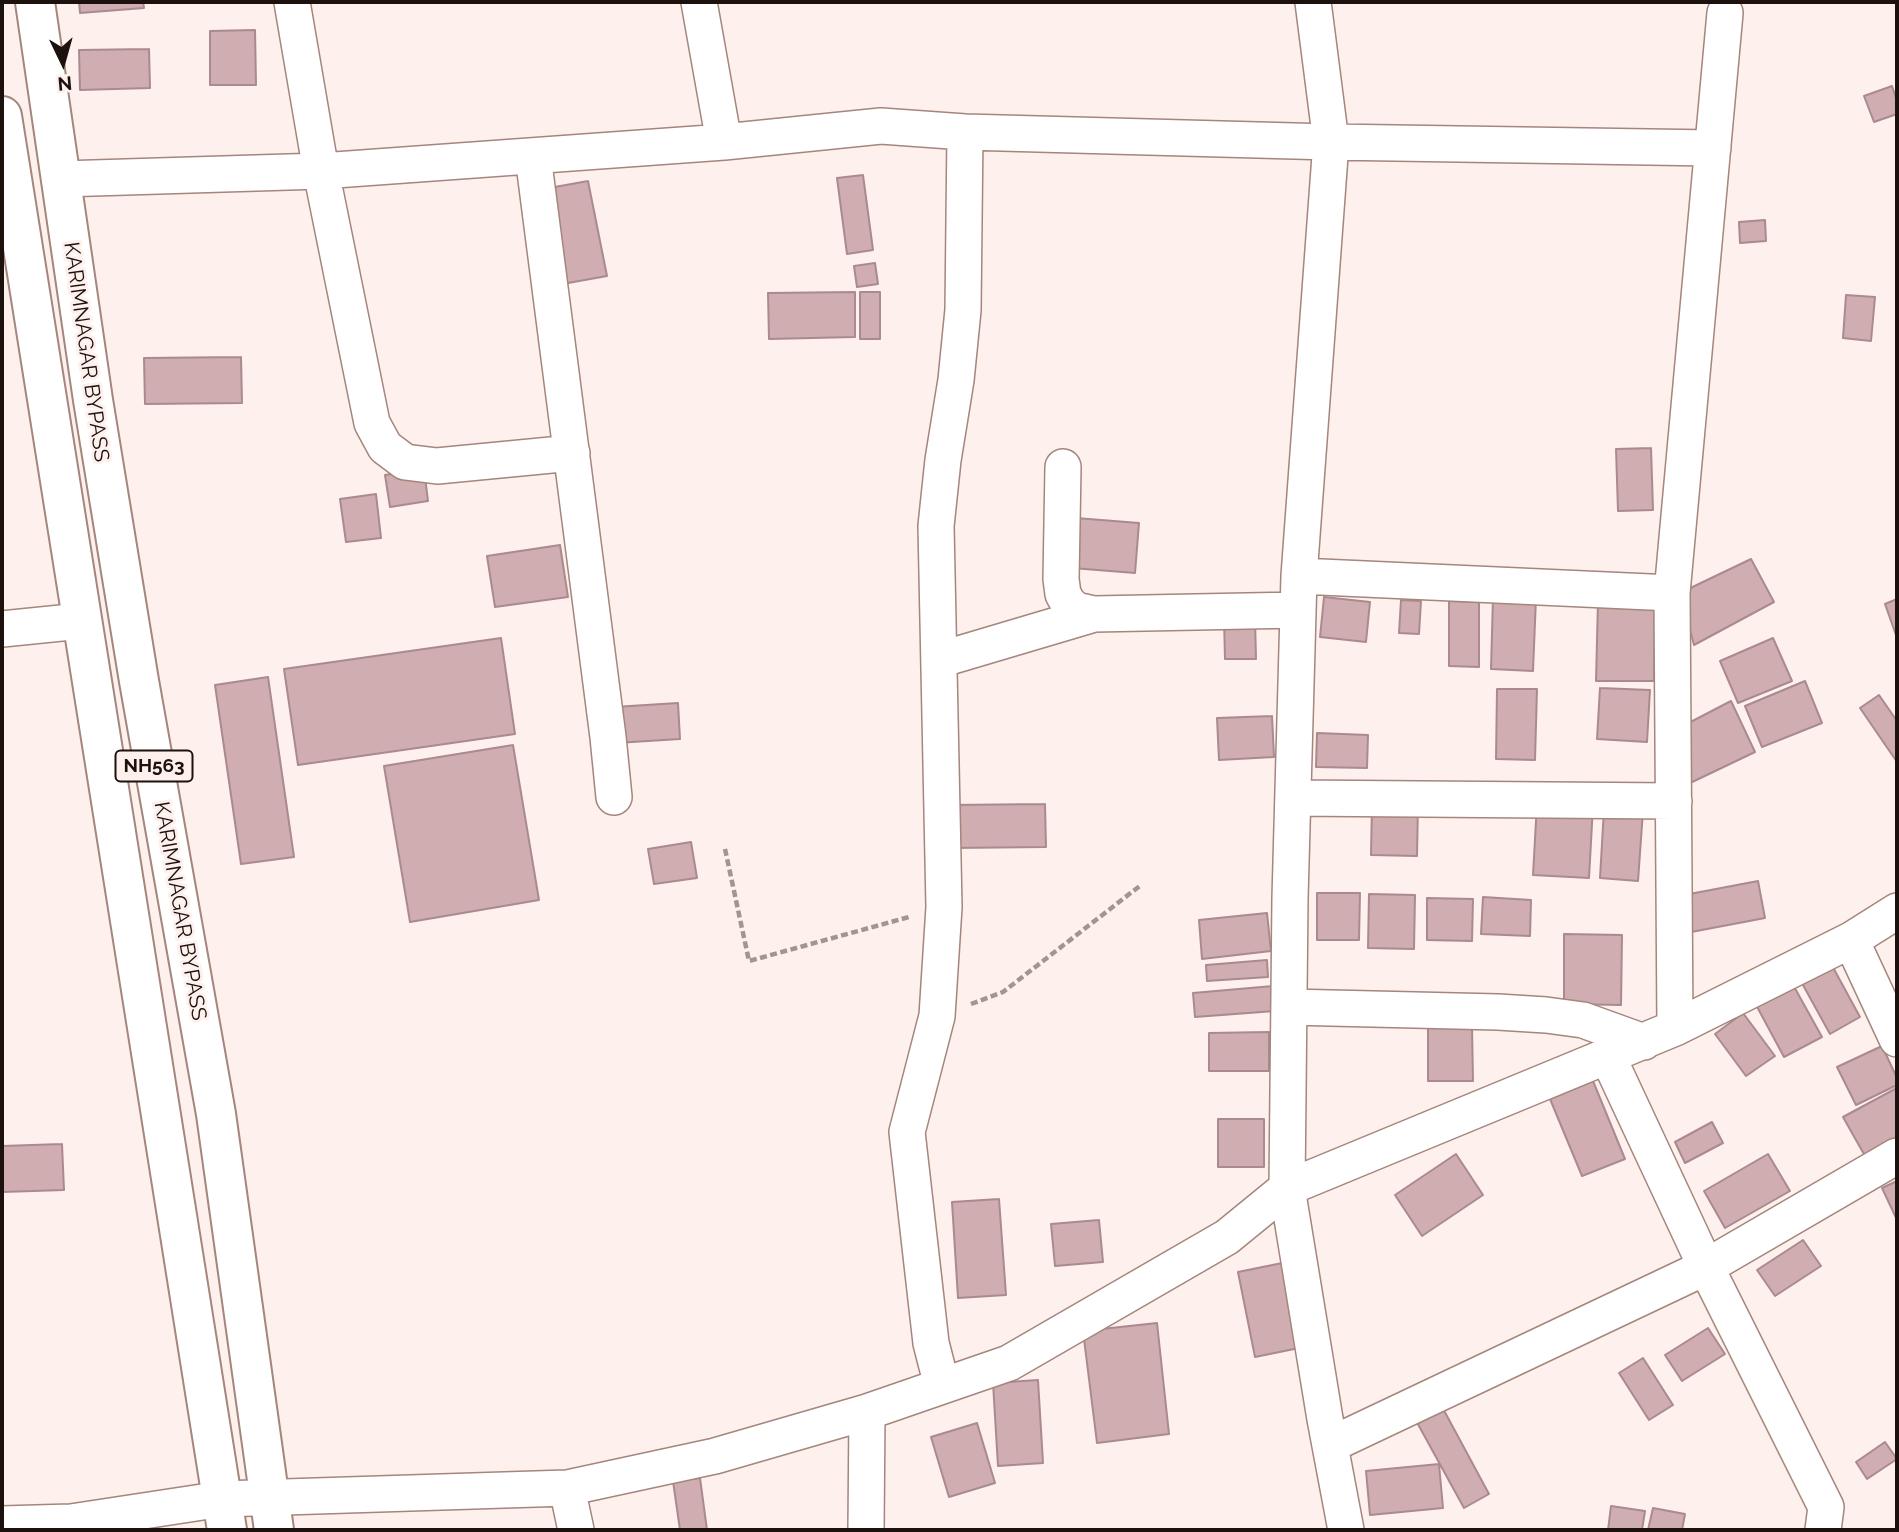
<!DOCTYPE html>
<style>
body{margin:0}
#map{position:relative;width:1899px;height:1532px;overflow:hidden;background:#fef0ec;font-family:Raleway,sans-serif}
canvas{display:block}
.frame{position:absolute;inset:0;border:4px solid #1c110d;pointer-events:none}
.north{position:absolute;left:28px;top:28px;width:70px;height:70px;-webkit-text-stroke:5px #fef0ec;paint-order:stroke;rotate:175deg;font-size:19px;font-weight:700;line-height:28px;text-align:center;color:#1c110d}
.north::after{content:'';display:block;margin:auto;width:24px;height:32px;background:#1c110d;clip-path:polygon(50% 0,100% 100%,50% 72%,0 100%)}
</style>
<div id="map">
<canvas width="1899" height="1532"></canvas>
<div class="frame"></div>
<div class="north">N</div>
</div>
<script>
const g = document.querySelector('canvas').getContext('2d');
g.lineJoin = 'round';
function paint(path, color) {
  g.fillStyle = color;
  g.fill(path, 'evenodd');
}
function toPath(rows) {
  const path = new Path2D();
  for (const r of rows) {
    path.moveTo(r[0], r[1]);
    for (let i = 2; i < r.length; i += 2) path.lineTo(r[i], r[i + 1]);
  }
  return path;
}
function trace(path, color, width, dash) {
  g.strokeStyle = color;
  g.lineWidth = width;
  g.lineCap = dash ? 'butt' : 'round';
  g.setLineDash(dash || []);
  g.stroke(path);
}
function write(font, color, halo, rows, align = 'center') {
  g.font = font + ' Raleway,sans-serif';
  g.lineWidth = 6;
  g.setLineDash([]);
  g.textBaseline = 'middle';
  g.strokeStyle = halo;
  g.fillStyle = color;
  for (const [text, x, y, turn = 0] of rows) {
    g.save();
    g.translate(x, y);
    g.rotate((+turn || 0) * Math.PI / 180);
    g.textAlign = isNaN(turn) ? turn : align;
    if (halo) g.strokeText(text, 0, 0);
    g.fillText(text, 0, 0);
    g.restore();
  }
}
const building = toPath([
 [79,2,143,2,144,8,80,13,79,2],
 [255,30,256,85,210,85,210,31,255,30],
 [149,49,150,88,80,90,79,50,149,49],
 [1892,86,1897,101,1897,114,1874,122,1864,96,1892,86],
 [863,175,873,250,847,254,837,178,863,175],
 [588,181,607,276,557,285,538,190,588,181],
 [1765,220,1766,241,1740,243,1739,222,1765,220],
 [875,263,878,284,857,287,854,266,875,263],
 [855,292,855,337,769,339,768,293,855,292],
 [860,292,880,292,880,339,860,339,860,292],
 [1846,295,1875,297,1871,341,1843,338,1846,295],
 [241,357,242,403,145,404,144,358,241,357],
 [1651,448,1653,510,1618,511,1616,449,1651,448],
 [424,469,428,501,390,507,385,475,424,469],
 [376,494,381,538,346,542,340,499,376,494],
 [1076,518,1139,523,1135,573,1072,568,1076,518],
 [560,545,568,597,495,607,487,556,560,545],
 [1751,559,1774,602,1694,645,1680,593,1751,559],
 [1324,597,1370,602,1366,642,1320,637,1324,597],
 [1493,597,1536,598,1533,671,1491,669,1493,597],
 [1897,599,1897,638,1885,604,1897,599],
 [1401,600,1421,601,1419,634,1399,633,1401,600],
 [1449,601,1479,602,1479,667,1449,666,1449,601],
 [1598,601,1655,601,1654,681,1596,681,1598,601],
 [1224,619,1255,619,1256,659,1225,659,1224,619],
 [501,638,515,734,298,765,284,669,501,638],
 [1773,638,1792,681,1738,703,1720,661,1773,638],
 [268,677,294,857,241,864,215,685,268,677],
 [1805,681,1822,723,1762,747,1745,706,1805,681],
 [1600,688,1650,690,1647,742,1597,739,1600,688],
 [1497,689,1537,689,1535,760,1496,759,1497,689],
 [1879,695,1897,721,1897,762,1860,708,1879,695],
 [1731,701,1755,752,1688,784,1681,727,1731,701],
 [678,703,680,739,616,743,614,707,678,703],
 [1272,716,1274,757,1219,760,1217,718,1272,716],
 [1317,733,1368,735,1367,768,1316,767,1317,733],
 [513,745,539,900,410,922,384,766,513,745],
 [1537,803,1593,806,1589,878,1533,875,1537,803],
 [1045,804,1046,847,952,848,951,805,1045,804],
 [1372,804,1418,804,1417,856,1371,855,1372,804],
 [1604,809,1643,811,1638,881,1600,878,1604,809],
 [691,842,697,878,654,884,648,849,691,842],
 [1758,881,1765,918,1686,933,1679,896,1758,881],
 [1317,893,1360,893,1359,940,1317,940,1317,893],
 [1369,894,1415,895,1414,949,1368,948,1369,894],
 [1483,897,1531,900,1530,936,1481,934,1483,897],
 [1427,898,1473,899,1472,941,1427,940,1427,898],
 [1267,913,1271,951,1202,959,1199,920,1267,913],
 [1564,934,1622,935,1621,1005,1564,1004,1564,934],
 [1267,960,1268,977,1207,981,1206,965,1267,960],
 [1829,960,1860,1017,1830,1034,1798,976,1829,960],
 [1792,983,1822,1037,1784,1057,1755,1003,1792,983],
 [1273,986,1275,1011,1195,1017,1193,993,1273,986],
 [1743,1013,1775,1056,1746,1076,1715,1034,1743,1013],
 [1472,1026,1473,1081,1428,1081,1428,1027,1472,1026],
 [1269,1032,1269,1071,1209,1071,1209,1033,1269,1032],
 [1882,1046,1897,1078,1897,1085,1856,1105,1837,1067,1882,1046],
 [1593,1081,1625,1159,1582,1176,1550,1099,1593,1081],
 [1895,1089,1897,1092,1897,1139,1865,1156,1843,1117,1895,1089],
 [1218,1119,1264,1119,1264,1167,1218,1167,1218,1119],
 [1712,1122,1723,1143,1685,1163,1675,1142,1712,1122],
 [62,1144,64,1190,2,1192,2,1146,62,1144],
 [1456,1154,1483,1195,1422,1236,1395,1195,1456,1154],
 [1768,1154,1790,1191,1725,1228,1704,1191,1768,1154],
 [1897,1181,1897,1220,1882,1188,1897,1181],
 [999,1199,1006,1295,958,1298,952,1202,999,1199],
 [1099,1220,1103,1262,1055,1266,1051,1224,1099,1220],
 [1803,1240,1821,1266,1775,1296,1757,1270,1803,1240],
 [1292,1261,1309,1346,1255,1357,1238,1272,1292,1261],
 [1157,1323,1169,1434,1097,1443,1083,1331,1157,1323],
 [1708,1328,1725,1354,1682,1381,1665,1355,1708,1328],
 [1643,1358,1673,1405,1649,1420,1619,1373,1643,1358],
 [1038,1380,1043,1463,998,1466,993,1383,1038,1380],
 [1440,1403,1489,1494,1464,1508,1414,1417,1440,1403],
 [977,1423,995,1483,949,1497,931,1437,977,1423],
 [1885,1442,1897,1459,1867,1479,1856,1462,1885,1442],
 [1439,1464,1443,1508,1370,1515,1366,1471,1439,1464],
 [700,1478,707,1530,680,1530,673,1481,700,1478],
 [1611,1506,1645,1511,1642,1530,1608,1530,1611,1506],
 [1653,1508,1685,1514,1682,1530,1648,1530,1653,1508]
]);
paint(building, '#cfadb1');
trace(building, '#aa8a8e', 2);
const minor = toPath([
 [292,2,321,171,372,423,385,447,405,462,437,466,572,453],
 [699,2,724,142],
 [1313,2,1331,142,1713,148],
 [533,156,608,737,614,797],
 [61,179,321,171,724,142,881,126,965,132,1331,142,1299,576,1672,593,1675,1028],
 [1063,467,1061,579,1063,594,1068,603,1076,610,1094,614,1298,610],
 [1299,576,1290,898,1287,1188,1325,1419,1346,1530],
 [1672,593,1725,13],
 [2,629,81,621],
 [939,660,1094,614],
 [1293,798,1674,801],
 [1851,940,1897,1039],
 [1289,1007,1498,1012,1546,1015,1583,1020,1644,1042],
 [1608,1057,1706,1267,1826,1507,1823,1530],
 [942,1386,931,1343,907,1132,937,1016,944,907,936,526,943,460,956,380,963,310,965,132],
 [1330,1445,1706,1267,1897,1156],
 [567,1488,576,1530],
 [2,1524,71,1522,222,1499,567,1488,715,1456,867,1412,1009,1363,1227,1237,1287,1188,1675,1028,1851,940,1897,911],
 [866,1530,867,1412]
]);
const highway = toPath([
 [35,2,93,400,139,681,216,1114,274,1530],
 [2,116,227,1530]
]);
trace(minor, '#a4867c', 38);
trace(highway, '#a4867c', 42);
trace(toPath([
 [725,849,749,961,909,917],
 [971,1004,1003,992,1141,885]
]), '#a19591', 4.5, [7, 3.5]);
trace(minor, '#fff', 35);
trace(highway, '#fff', 38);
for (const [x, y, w] of [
 [154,766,77]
]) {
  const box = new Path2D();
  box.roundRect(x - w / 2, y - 15.5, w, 31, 5);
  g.fillStyle = '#fef0ec';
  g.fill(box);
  trace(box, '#1c110d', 2);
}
write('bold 19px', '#1c110d', null, [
 ["NH563",154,766]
]);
write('21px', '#1c110d', '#fef0ec', [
 ["KARIMNAGAR BYPASS",86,352,82],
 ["KARIMNAGAR BYPASS",180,911,80]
]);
</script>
